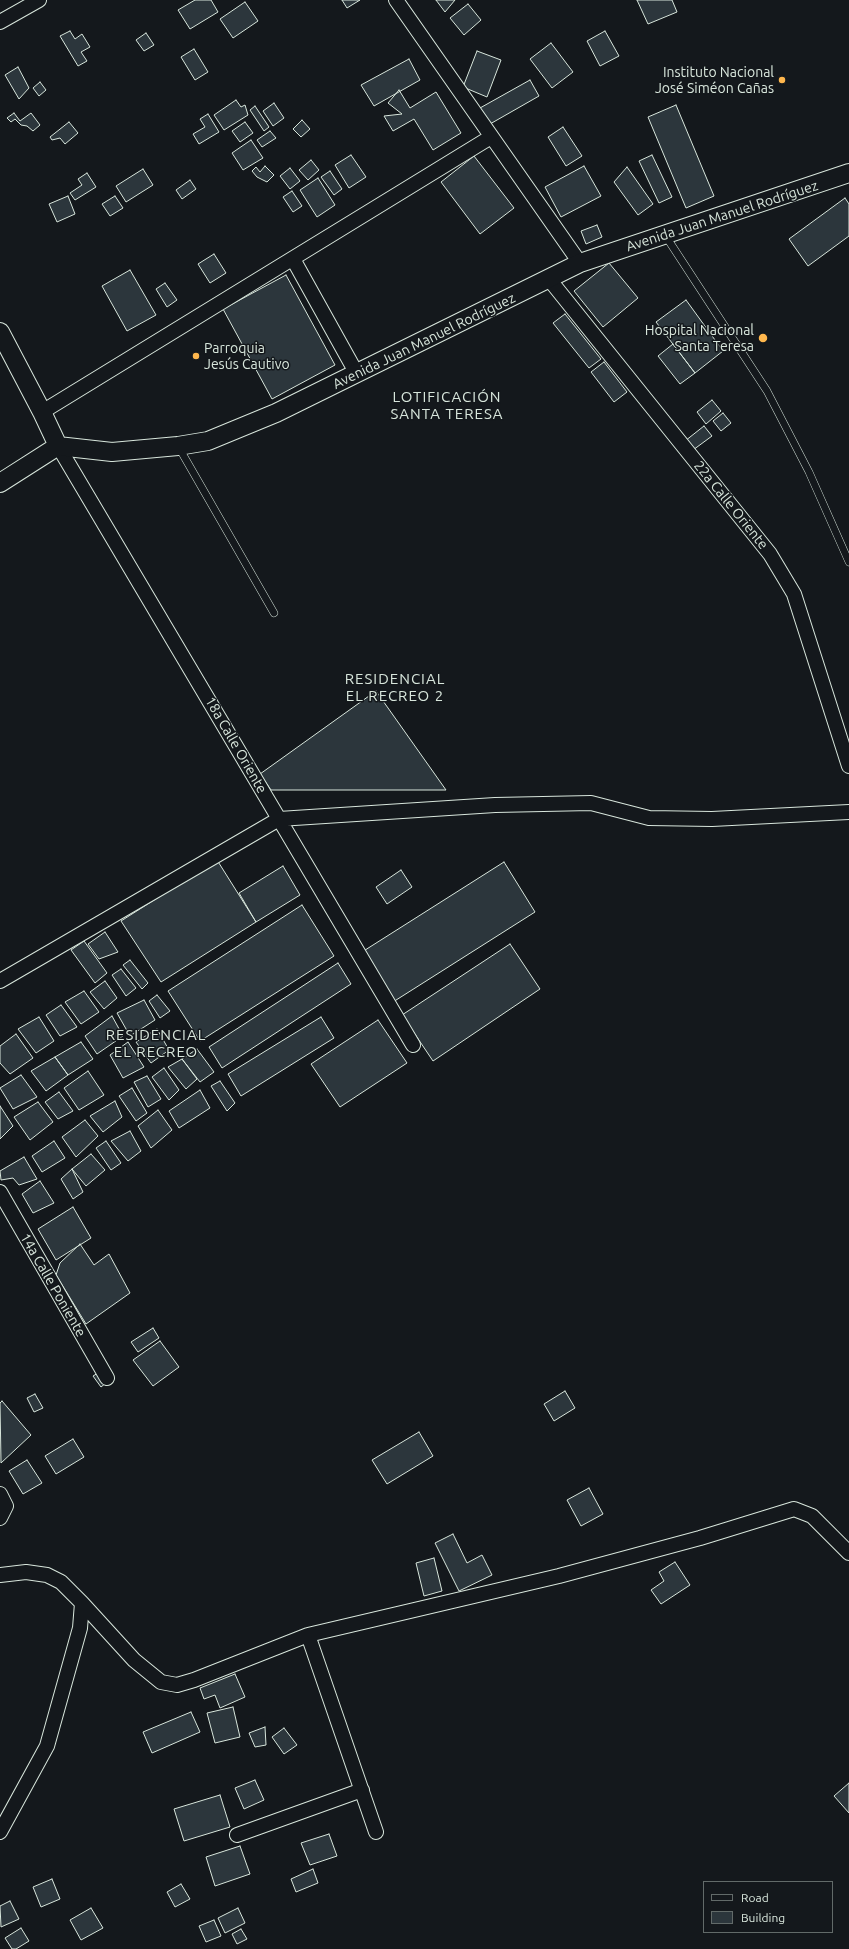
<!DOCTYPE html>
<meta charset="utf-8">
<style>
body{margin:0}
#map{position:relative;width:849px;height:1949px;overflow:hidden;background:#14181c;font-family:Ubuntu,sans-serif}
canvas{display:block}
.legend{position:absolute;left:703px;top:1881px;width:130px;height:52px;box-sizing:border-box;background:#14181c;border:1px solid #626a69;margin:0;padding:5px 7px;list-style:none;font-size:12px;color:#d8e6dc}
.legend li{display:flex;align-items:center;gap:8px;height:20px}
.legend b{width:20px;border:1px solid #626a69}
</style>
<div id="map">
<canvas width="849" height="1949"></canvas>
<ul class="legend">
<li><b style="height:5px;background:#14181c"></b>Road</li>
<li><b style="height:11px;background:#2c363c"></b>Building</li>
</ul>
</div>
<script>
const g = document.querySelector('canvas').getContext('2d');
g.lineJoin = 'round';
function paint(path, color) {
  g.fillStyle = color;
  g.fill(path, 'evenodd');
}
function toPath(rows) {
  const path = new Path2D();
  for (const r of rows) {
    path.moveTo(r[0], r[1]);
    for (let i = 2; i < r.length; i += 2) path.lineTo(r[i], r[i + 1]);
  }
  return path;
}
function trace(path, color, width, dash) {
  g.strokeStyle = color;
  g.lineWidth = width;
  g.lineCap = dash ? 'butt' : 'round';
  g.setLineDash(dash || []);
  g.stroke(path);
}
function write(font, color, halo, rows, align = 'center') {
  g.font = font + ' Ubuntu,sans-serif';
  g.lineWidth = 3;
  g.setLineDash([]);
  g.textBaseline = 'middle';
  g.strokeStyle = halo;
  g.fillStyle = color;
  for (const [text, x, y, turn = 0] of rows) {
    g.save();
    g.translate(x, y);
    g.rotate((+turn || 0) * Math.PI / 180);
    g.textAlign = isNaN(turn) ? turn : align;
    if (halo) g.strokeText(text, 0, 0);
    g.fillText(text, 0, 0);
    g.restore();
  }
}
const building = toPath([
 [195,0,211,0,218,12,190,29,178,10,195,0],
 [342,0,360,0,347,8,342,0],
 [436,0,455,0,445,12,436,0],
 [637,0,672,0,677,12,648,24,637,0],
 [245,2,258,21,233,38,220,19,245,2],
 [468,4,481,20,464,35,450,18,468,4],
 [70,31,75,39,82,34,90,47,81,52,87,61,78,66,60,36,70,31],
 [605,31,619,56,600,66,587,41,605,31],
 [146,33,154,45,144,51,136,40,146,33],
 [551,43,573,72,552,88,530,59,551,43],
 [194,49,208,72,195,80,181,57,194,49],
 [477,51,501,60,487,97,463,87,477,51],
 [409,59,420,80,374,106,361,85,409,59],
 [18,67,29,88,19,99,5,75,18,67],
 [530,80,539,96,490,124,480,108,530,80],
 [40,82,46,90,39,96,33,88,40,82],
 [399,90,410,108,436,92,461,133,433,150,414,119,393,131,384,116,402,114,388,103,399,90],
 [236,100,241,107,245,105,248,115,224,130,214,115,236,100],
 [274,103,284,118,273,126,263,111,274,103],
 [676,105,714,196,686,208,648,117,676,105],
 [255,106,269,127,264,131,250,110,255,106],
 [14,113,20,121,31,113,40,125,33,131,27,126,21,125,15,119,11,122,7,118,14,113],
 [208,114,219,132,199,144,193,134,205,127,200,119,208,114],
 [302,120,310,129,301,137,293,129,302,120],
 [69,122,78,133,65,144,60,138,52,140,50,137,69,122],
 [245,122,253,133,240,142,232,131,245,122],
 [563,127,582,156,566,166,548,137,563,127],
 [270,131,276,138,262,147,257,140,270,131],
 [251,140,263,158,243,170,232,153,251,140],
 [351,155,366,177,349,188,335,165,351,155],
 [652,155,672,197,659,203,639,161,652,155],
 [474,156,514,208,480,234,441,182,474,156],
 [311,160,319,170,308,180,299,170,311,160],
 [265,166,274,175,267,182,257,177,252,171,256,167,260,172,265,166],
 [584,166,601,196,561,217,545,187,584,166],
 [627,167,653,204,638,215,614,182,627,167],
 [290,168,300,181,290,189,280,176,290,168],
 [143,169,153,185,126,202,116,186,143,169],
 [330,171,342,189,334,195,321,177,330,171],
 [87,173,96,187,75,200,70,193,82,185,78,179,87,173],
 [318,178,335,205,317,217,300,190,318,178],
 [190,180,196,189,182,199,176,190,190,180],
 [292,191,302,206,293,212,283,197,292,191],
 [68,196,75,214,57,222,49,204,68,196],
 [115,196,123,208,110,216,102,204,115,196],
 [845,198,849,204,849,236,808,266,789,239,845,198],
 [597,225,602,237,586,244,581,231,597,225],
 [214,254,226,273,210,283,198,264,214,254],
 [609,263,638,298,603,327,574,291,609,263],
 [130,270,156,315,127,331,102,286,130,270],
 [286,275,335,365,272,399,223,309,286,275],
 [165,283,177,300,167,307,156,289,165,283],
 [686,300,723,351,695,373,656,322,686,300],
 [565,314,601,359,589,368,553,323,565,314],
 [673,344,695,373,680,384,658,356,673,344],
 [604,362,627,392,614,402,591,372,604,362],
 [712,400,721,411,706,424,697,412,712,400],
 [723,413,731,423,721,431,713,421,723,413],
 [704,426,712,436,693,450,685,441,704,426],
 [376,691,446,790,271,790,260,774,376,691],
 [217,860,256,922,161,982,121,921,217,860],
 [504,862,535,912,393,1002,362,952,504,862],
 [283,866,300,895,256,922,239,893,283,866],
 [401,870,412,887,387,904,376,887,401,870],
 [302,905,334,956,200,1041,168,991,302,905],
 [105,932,118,952,99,959,88,944,105,932],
 [84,941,107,973,95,983,71,950,84,941],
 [510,944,540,989,433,1061,402,1015,510,944],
 [130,960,148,983,142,989,123,965,130,960],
 [338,963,351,984,222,1068,209,1047,338,963],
 [121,969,136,988,126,996,112,975,121,969],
 [105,981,117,998,104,1009,90,992,105,981],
 [84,991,99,1012,81,1024,65,1002,84,991],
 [157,995,170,1011,160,1018,149,1001,157,995],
 [144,1000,155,1020,130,1036,117,1013,144,1000],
 [61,1005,77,1027,60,1036,46,1015,61,1005],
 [112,1016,123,1036,97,1054,85,1036,112,1016],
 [39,1017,54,1041,36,1053,18,1029,39,1017],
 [321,1017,334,1038,241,1096,228,1074,321,1017],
 [378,1020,407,1063,340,1107,311,1064,378,1020],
 [157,1029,169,1050,151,1063,136,1042,157,1029],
 [16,1034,33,1058,10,1074,0,1063,0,1046,16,1034],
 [81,1042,93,1059,68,1075,55,1057,81,1042],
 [128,1042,144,1067,123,1078,110,1055,128,1042],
 [197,1049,214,1072,200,1082,182,1059,197,1049],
 [55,1057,68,1075,46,1091,31,1071,55,1057],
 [182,1059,197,1079,186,1089,168,1067,182,1059],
 [164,1068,179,1090,169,1100,152,1077,164,1068],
 [88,1071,104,1095,79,1110,64,1088,88,1071],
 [21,1075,37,1097,13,1109,0,1088,21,1075],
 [147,1076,161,1099,148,1107,134,1082,147,1076],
 [220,1081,235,1103,227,1111,211,1086,220,1081],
 [132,1088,147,1113,136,1121,119,1096,132,1088],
 [200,1090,210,1108,179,1128,169,1111,200,1090],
 [59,1092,73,1111,58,1119,45,1102,59,1092],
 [115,1101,122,1117,103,1132,90,1116,115,1101],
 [38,1102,53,1122,30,1140,14,1117,38,1102],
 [0,1106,13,1126,0,1139,0,1106],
 [158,1110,172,1130,151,1148,138,1126,158,1110],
 [85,1120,98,1136,76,1157,62,1137,85,1120],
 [130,1131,141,1151,128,1161,111,1141,130,1131],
 [54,1141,65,1158,42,1172,32,1156,54,1141],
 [106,1141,121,1163,111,1170,96,1148,106,1141],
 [91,1154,105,1170,86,1186,72,1169,91,1154],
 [24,1157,37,1179,19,1185,13,1178,1,1180,0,1171,24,1157],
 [72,1169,83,1192,73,1199,61,1179,72,1169],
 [40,1181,54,1203,33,1213,22,1194,40,1181],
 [73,1207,91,1238,56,1260,38,1229,73,1207],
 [80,1244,94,1265,109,1254,130,1293,86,1324,56,1275,60,1263,80,1244],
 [153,1328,159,1338,138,1352,131,1342,153,1328],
 [160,1341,179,1367,153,1386,133,1360,160,1341],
 [98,1373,106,1383,101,1387,93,1376,98,1373],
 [565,1391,575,1408,554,1421,544,1404,565,1391],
 [35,1394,43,1408,34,1412,27,1398,35,1394],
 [2,1401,31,1435,1,1463,0,1403,2,1401],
 [419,1432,433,1456,387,1484,372,1460,419,1432],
 [73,1439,84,1457,56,1474,45,1456,73,1439],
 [27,1460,42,1483,23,1494,9,1471,27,1460],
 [589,1488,603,1514,581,1526,567,1500,589,1488],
 [453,1534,467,1563,482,1555,492,1575,459,1591,435,1543,453,1534],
 [434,1558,442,1591,424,1596,416,1563,434,1558],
 [675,1562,690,1585,661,1604,651,1590,664,1581,659,1572,675,1562],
 [235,1674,245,1697,220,1708,215,1695,204,1699,200,1688,235,1674],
 [233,1707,240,1737,215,1743,207,1713,233,1707],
 [191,1712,200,1732,152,1753,143,1732,191,1712],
 [265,1727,266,1745,255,1747,249,1733,265,1727],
 [284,1728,297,1745,284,1754,272,1737,284,1728],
 [255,1780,264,1800,244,1809,235,1788,255,1780],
 [849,1783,849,1813,834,1796,849,1783],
 [220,1795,230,1827,184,1841,174,1809,220,1795],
 [329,1834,337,1856,310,1865,301,1843,329,1834],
 [240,1846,250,1874,215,1886,206,1857,240,1846],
 [313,1869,318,1883,296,1892,291,1879,313,1869],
 [52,1879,60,1899,41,1907,33,1887,52,1879],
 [181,1884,190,1899,175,1907,167,1892,181,1884],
 [10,1901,19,1919,1,1927,0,1906,10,1901],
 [91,1908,103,1928,81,1940,70,1920,91,1908],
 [238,1908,245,1923,225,1933,218,1918,238,1908],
 [214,1920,221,1936,206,1942,199,1926,214,1920],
 [21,1928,29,1941,16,1949,12,1949,5,1938,21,1928],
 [241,1929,247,1939,237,1944,232,1934,241,1929]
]);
paint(building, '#2c363c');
trace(building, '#d8e6dc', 1);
const service = toPath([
 [665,235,767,391,809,472,849,562],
 [178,446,274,613]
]);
const minor = toPath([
 [396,0,580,263],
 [0,22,39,0],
 [293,259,357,374],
 [549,279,770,554,794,594,849,766],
 [42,412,491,137],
 [58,446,413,1045],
 [0,981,279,819,495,805,591,803,649,818,712,819,849,812],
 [0,1192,107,1378],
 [0,1494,6,1506,0,1518],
 [0,1575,26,1572,47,1575,61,1582,82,1603,80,1628,47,1746,0,1832],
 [82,1603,134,1660,161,1682,177,1685,194,1680,308,1635,559,1576,700,1538,794,1509,812,1516,849,1553],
 [308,1635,376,1832],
 [237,1835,362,1790]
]);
const tertiary = toPath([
 [0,332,42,412,58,446],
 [0,483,58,446,112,452,178,446,208,441,276,413,580,263,849,173]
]);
trace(service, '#d8e6dc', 8);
trace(minor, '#d8e6dc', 16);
trace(tertiary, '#d8e6dc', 20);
trace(service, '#14181c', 7);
trace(minor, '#14181c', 14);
trace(tertiary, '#14181c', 18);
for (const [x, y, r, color] of [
 [782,80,4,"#ffb74d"],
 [763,338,5,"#ffb74d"],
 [196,356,4,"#ffb74d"]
]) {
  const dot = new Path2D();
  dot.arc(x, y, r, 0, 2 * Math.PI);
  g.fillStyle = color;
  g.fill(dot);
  trace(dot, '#14181c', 1.5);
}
write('14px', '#d8e6dc', '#14181c', [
 ["Instituto Nacional",774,72],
 ["José Siméon Cañas",774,88],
 ["Hospital Nacional",754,330],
 ["Santa Teresa",754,346],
 ["Parroquia",204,348,"left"],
 ["Jesús Cautivo",204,364,"left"]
], 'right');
write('14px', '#d8e6dc', '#14181c', [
 ["Avenida Juan Manuel Rodríguez",722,216,-18],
 ["Avenida Juan Manuel Rodríguez",424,341,-26],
 ["22a Calle Oriente",731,505,51],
 ["18a Calle Oriente",236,745,60],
 ["14a Calle Poniente",53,1285,60]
]);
g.letterSpacing = '1px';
write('15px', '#d8e6dc', '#14181c', [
 ["LOTIFICACIÓN",447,397],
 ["SANTA TERESA",447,414],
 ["RESIDENCIAL",395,679],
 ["EL RECREO 2",395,696],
 ["RESIDENCIAL",156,1035],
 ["EL RECREO",156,1052]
]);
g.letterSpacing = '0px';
</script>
